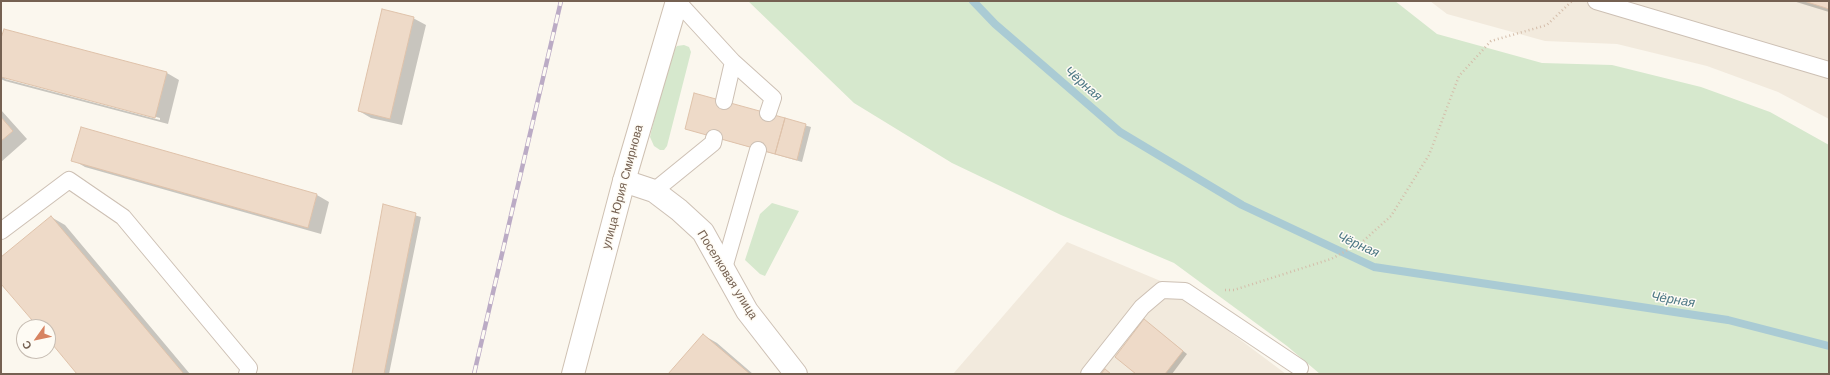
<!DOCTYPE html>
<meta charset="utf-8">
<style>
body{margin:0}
#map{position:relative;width:1830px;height:375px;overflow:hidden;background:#fbf7ee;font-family:Helvetica,sans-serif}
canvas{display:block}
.frame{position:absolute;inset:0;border:2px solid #756152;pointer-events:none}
.north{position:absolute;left:16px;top:319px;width:40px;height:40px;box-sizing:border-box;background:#fefbf4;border:1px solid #c7bdb3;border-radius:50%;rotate:237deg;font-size:11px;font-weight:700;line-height:16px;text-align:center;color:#756152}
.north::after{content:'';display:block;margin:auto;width:14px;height:18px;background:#d78361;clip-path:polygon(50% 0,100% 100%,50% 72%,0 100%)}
</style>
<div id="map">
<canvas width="1830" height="375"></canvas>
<div class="frame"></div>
<div class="north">С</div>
</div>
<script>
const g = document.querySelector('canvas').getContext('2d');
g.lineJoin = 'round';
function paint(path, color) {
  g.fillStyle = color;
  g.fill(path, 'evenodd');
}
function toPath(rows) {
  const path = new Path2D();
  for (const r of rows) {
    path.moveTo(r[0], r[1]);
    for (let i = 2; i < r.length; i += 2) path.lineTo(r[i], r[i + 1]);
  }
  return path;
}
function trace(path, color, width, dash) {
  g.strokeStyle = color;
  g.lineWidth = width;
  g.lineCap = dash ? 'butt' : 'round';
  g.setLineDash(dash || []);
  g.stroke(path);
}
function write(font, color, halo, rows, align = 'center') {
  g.font = font + ' Helvetica,sans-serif';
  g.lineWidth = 3;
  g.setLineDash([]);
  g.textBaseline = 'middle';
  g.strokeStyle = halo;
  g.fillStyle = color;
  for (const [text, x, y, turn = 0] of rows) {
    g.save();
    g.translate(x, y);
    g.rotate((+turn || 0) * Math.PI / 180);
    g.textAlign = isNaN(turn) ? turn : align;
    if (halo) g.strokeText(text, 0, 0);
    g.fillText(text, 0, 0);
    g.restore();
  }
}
paint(toPath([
 [1430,1,1829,1,1829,119,1778,92,1707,66,1617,44,1545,41,1447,14],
 [1067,242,1163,282,1286,374,953,374]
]), '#f2eadd');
paint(toPath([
 [748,1,1395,1,1437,34,1542,63,1612,65,1701,87,1770,112,1829,145,1829,374,1320,374,1287,346,1174,263,1061,215,952,163,854,103],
 [684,45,689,47,691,52,667,146,664,150,660,150,654,146,650,137,653,124,671,54,677,46],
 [772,203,799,211,765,276,760,274,745,260,760,214]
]), '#d6e8cd');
paint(toPath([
 [1793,1,1829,1,1829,12],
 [413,18,426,25,402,125,371,118,359,111],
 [1,42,167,73,179,80,168,124,5,81,1,79],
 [5,77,160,118,160,120,5,79],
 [695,95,811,127,802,162,686,129],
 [1,110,27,139,1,162],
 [81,128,317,195,329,202,321,234,85,167,73,160],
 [384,206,421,217,389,374,353,374],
 [51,217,65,225,190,374,79,374,48,338,48,327,39,327,1,282,1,259],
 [1145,321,1187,354,1172,374,1137,374],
 [703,335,717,343,753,374,669,374]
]), '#0003');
trace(toPath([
 [973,1,995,24,1120,132,1242,205,1374,267,1728,320,1829,346]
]), '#aacbd4', 8);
const building = toPath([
 [1804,1,1829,1,1829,9,1804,1],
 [382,9,414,17,390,119,358,111,382,9],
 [4,29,167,72,155,118,1,77,1,38,4,29],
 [694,93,785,118,775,154,685,129,694,93],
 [1,117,13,131,1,141,1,117],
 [785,118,806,124,797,160,775,154,785,118],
 [81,127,317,194,308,228,71,161,81,127],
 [383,204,416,213,384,374,352,374,383,204],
 [51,216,184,374,77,374,48,339,48,327,38,327,1,284,1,257,51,216],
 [1144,319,1183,351,1165,374,1136,374,1115,357,1144,319],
 [703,334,750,374,668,374,703,334],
 [1105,369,1111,374,1101,374,1105,369]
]);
paint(building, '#eedac8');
trace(building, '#dfc2aa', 1);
const service = toPath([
 [677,1,733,62,773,98,768,113],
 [1596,1,1829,70],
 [724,101,733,62],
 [654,191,713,143,714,138],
 [1,231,69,180,123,217,249,368,247,374],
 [724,268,758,150],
 [1089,374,1142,307,1162,290,1185,291,1300,368]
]);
const minor = toPath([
 [624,181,654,191,679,210,703,232,747,311,796,374]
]);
const secondary = toPath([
 [573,374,624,181,677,1]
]);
trace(service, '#cdc0b4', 18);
trace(minor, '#cdc0b4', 24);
trace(secondary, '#cfc1b2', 24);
trace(toPath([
 [1225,290,1234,290,1331,259,1361,243,1391,216,1429,155,1459,76,1491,41,1547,25,1572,1]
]), '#d4bdaa', 2.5, [1, 3]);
trace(service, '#fff', 16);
trace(minor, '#fff', 22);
trace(secondary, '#fff', 22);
const rail = toPath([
 [474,374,561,1]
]);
trace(rail, '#bbabc5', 4.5);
trace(rail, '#fefbf4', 3, [9]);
write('12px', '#756152', '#fefbf4', [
 ["улица Юрия Смирнова",623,187,-75],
 ["Поселковая улица",727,275,58]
]);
write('italic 13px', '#4d7885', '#fefbf4', [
 ["Чёрная",1083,84,41],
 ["Чёрная",1358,245,24],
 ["Чёрная",1673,300,9]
]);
</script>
